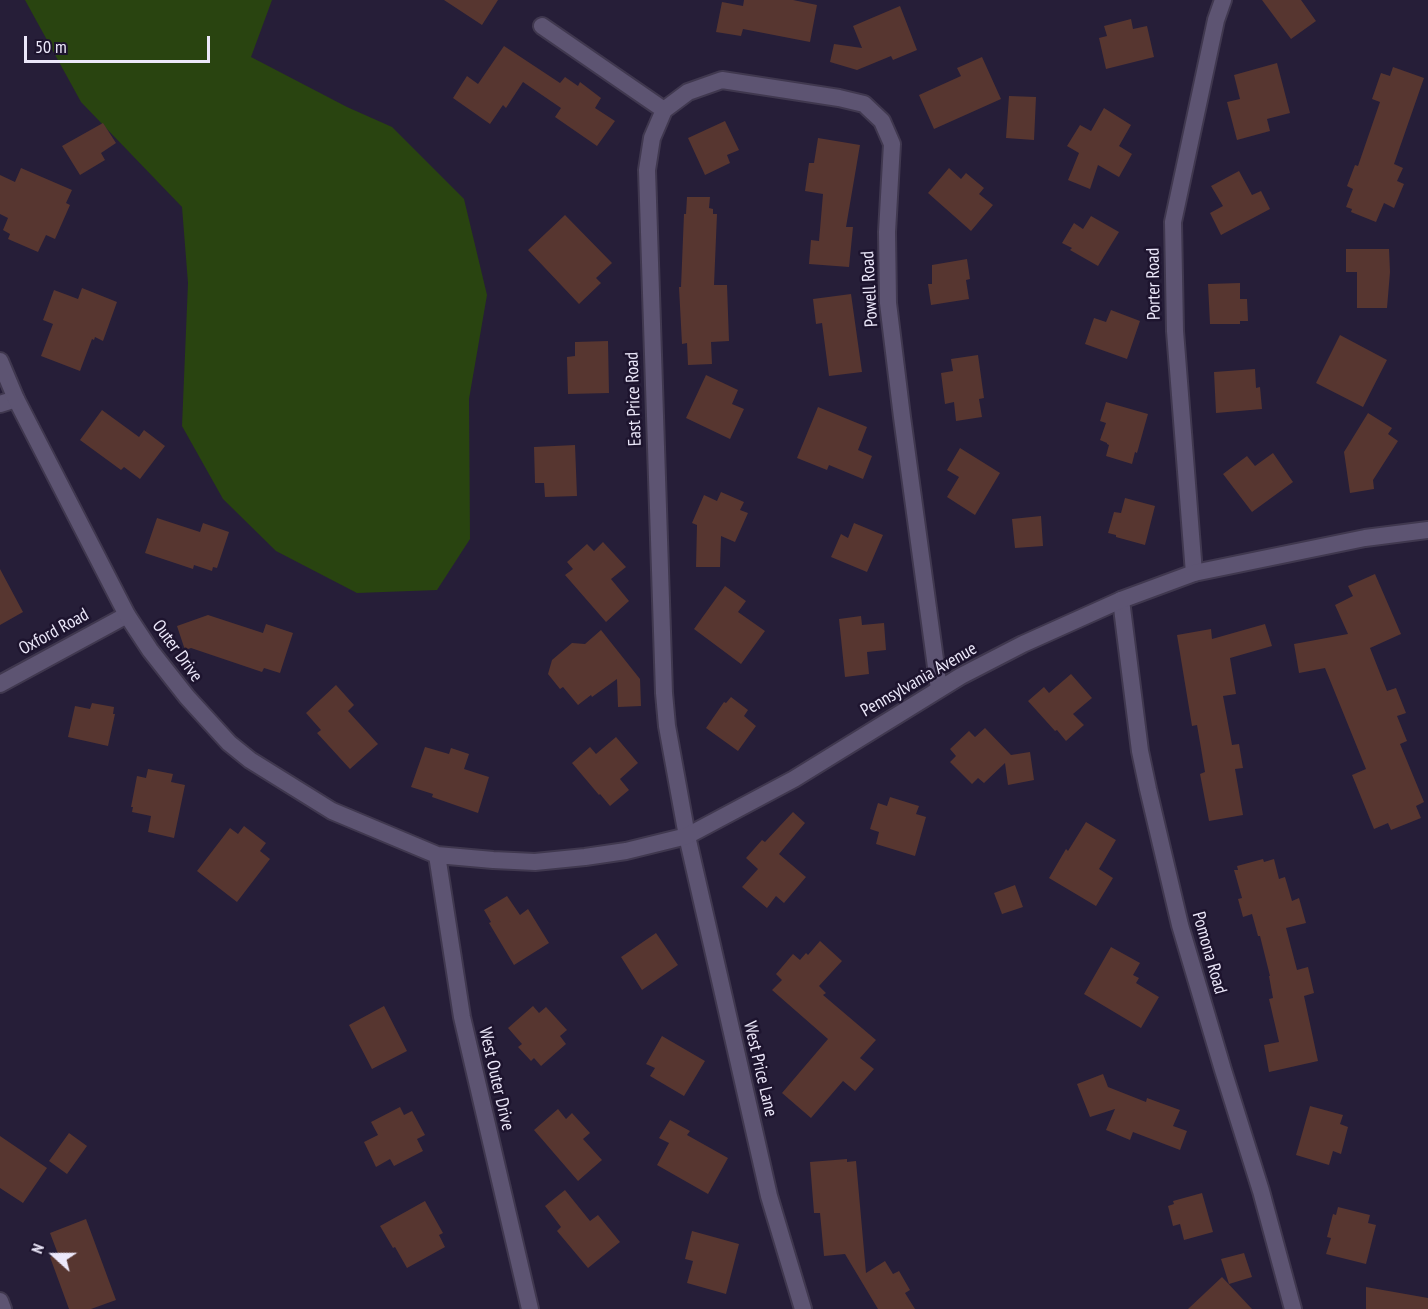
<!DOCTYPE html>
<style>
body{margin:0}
#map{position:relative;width:1428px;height:1309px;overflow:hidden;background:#261e38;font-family:"PT Sans Narrow",sans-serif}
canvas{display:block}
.north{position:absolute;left:24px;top:1225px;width:60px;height:60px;-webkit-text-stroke:4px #1d142e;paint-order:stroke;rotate:291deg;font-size:16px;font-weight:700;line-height:24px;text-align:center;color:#ece8fa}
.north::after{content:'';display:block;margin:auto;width:21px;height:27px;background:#ece8fa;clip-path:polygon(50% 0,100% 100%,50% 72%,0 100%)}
.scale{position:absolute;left:24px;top:36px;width:186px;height:27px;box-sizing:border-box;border:3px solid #ece8fa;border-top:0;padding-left:8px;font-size:18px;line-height:21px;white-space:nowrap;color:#ece8fa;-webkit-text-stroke:4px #1d142e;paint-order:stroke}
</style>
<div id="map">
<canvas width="1428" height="1309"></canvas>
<div class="north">N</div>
<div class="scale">50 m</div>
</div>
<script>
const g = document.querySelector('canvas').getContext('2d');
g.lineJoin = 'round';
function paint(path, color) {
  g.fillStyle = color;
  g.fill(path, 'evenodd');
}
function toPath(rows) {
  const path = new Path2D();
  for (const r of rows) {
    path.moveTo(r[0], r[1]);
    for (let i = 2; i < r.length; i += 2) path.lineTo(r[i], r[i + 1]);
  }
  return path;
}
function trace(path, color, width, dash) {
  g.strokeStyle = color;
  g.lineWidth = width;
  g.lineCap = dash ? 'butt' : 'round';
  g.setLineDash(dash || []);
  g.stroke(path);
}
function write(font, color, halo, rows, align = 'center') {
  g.font = font + ' "PT Sans Narrow",sans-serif';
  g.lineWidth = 5;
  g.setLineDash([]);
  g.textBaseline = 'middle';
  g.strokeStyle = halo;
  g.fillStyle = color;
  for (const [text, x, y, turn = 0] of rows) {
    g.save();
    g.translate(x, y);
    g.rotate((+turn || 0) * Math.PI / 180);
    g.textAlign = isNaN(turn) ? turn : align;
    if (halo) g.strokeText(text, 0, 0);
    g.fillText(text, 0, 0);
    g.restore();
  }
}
paint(toPath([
 [25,0,272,0,251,57,347,107,392,127,464,199,487,295,469,399,470,539,437,590,357,593,276,551,223,499,182,426,188,283,182,207,81,102]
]), '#294410');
paint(toPath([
 [444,0,498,0,482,25],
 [744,0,793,0,817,5,810,42,743,29,741,36,716,32,722,2,743,6],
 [1262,0,1301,0,1316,21,1291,39],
 [900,6,917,50,893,60,891,56,857,70,830,62,834,44,862,48,853,26],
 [1131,19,1133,29,1147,26,1154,57,1106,69,1099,38,1107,36,1104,26],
 [504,46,560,83,565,77,578,86,580,82,601,98,595,108,615,121,597,146,555,117,561,108,523,82,506,108,503,105,490,124,453,98,467,76,478,84],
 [982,57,1001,99,934,129,919,95,961,76,957,68],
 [1277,63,1290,113,1267,119,1270,131,1237,140,1227,102,1240,99,1234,75],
 [1393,67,1424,78,1394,164,1403,168,1397,181,1404,184,1394,208,1384,203,1376,222,1351,212,1352,209,1346,207,1353,189,1347,186,1355,165,1358,166,1380,102,1372,99,1381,73,1390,76],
 [1009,96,1036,97,1034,140,1006,138],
 [1104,108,1131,125,1119,146,1132,154,1119,177,1098,165,1090,189,1068,180,1079,153,1067,146,1080,125,1091,131],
 [725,121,739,150,727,155,730,163,705,175,688,138],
 [103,123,116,143,101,153,105,160,80,175,62,146],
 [818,138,860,145,846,227,853,227,849,267,809,264,811,240,819,241,823,194,805,191,809,163,814,163],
 [21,168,72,190,66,203,70,205,55,239,46,235,38,252,8,239,10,234,3,230,8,218,0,214,0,175,15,182],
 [949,168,961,179,966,173,984,188,979,194,993,205,971,231,928,193],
 [1239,171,1252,195,1261,191,1270,209,1221,235,1210,213,1223,206,1211,186],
 [687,197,710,197,709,208,713,209,713,214,717,214,714,285,727,285,729,341,711,342,712,364,688,365,687,343,682,344,679,287,681,287,684,214,686,214],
 [565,215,612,263,596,278,601,283,579,304,528,250],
 [1091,216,1119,232,1098,266,1070,250,1072,248,1062,243,1074,223,1083,229],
 [1346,249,1389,249,1390,272,1387,308,1357,308,1357,272,1346,272],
 [967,259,970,279,966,280,969,299,931,305,928,284,932,284,932,265],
 [1240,283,1240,299,1247,299,1248,321,1240,321,1240,324,1210,324,1208,284],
 [82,288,117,302,103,341,95,337,94,340,92,339,80,371,41,356,53,324,43,320,54,290,78,299],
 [851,294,862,372,829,376,822,323,816,324,813,299],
 [1111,310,1140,321,1127,359,1085,344,1094,318,1106,322],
 [1340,335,1387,360,1363,407,1316,383],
 [608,341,609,393,568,394,567,357,575,356,575,342],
 [978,355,984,398,979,399,982,417,956,421,954,402,945,404,941,373,953,371,951,359],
 [1255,369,1256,388,1260,387,1262,409,1216,413,1214,372],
 [706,375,738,390,732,404,744,409,730,439,686,418],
 [1106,402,1148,414,1137,453,1135,452,1132,464,1106,456,1109,445,1107,444,1107,443,1100,440,1106,423,1100,421],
 [818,407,867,427,858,450,872,456,863,479,829,465,827,470,797,458],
 [102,410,139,437,144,430,165,446,140,479,124,467,121,470,80,440],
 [1368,413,1392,428,1388,434,1398,441,1373,480,1374,489,1350,493,1344,452],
 [575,445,577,496,545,497,544,483,535,483,534,447],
 [960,448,1000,473,975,515,947,497,959,477,947,470],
 [1273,453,1293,482,1252,512,1223,474,1247,456,1255,466],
 [721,492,744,502,740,510,748,513,735,542,721,536,720,567,696,567,697,525,692,523,704,495,717,501],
 [1125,498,1155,506,1145,545,1116,537,1116,535,1108,533,1114,512,1121,513],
 [1041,516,1043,546,1015,548,1012,519],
 [157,518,200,532,203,523,229,532,217,568,213,567,212,571,194,565,193,569,145,553],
 [854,523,883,535,867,572,831,557,841,534,848,538],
 [603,542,626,567,611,579,629,601,606,622,565,575,573,569,567,562,587,544,594,551],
 [0,569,23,612,0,625],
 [1375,574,1401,634,1370,648,1387,691,1396,688,1406,713,1397,716,1407,741,1400,744,1424,802,1416,806,1421,818,1391,830,1388,823,1374,829,1352,775,1366,769,1325,668,1299,673,1294,644,1348,634,1335,605,1353,596,1348,586],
 [725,586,746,601,738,612,765,631,741,664,694,629],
 [208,615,263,633,266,624,293,633,280,673,264,668,262,672,191,648,185,650,177,626],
 [861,616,862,625,884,623,886,650,867,652,869,674,845,677,839,619],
 [1265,624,1272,646,1230,658,1236,694,1223,696,1232,745,1239,744,1243,768,1235,769,1243,815,1209,821,1200,774,1205,772,1197,725,1192,726,1177,635,1211,629,1212,639],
 [601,630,640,679,641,706,618,707,617,679,592,697,591,695,578,705,563,687,560,689,548,674,552,660,572,643,585,644],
 [1071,674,1092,698,1073,714,1084,725,1066,741,1057,730,1055,731,1028,701,1044,687,1049,693],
 [336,685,354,705,348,711,378,744,350,769,317,733,321,730,306,713],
 [731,697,748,710,744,716,756,726,738,751,706,728,724,702,726,703],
 [92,703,114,707,113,714,115,714,108,746,68,737,75,706,90,709],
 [985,728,1011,755,1030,752,1034,780,1008,785,1005,763,984,783,978,778,972,784,950,762,956,756,950,749,969,731,975,737],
 [616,737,638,763,620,779,629,790,610,806,600,794,599,795,572,763,590,747,596,754],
 [425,747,449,754,451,748,469,754,464,769,489,777,478,813,432,797,433,794,411,787],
 [148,769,173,774,171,782,185,785,174,838,148,832,151,816,132,812,133,807,131,807,137,776,146,778],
 [890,797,919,806,916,814,926,817,915,856,876,844,879,832,870,829,878,803,887,806],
 [793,812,805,823,779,854,806,877,784,903,776,896,767,908,742,887,758,869,746,858,762,840,765,842],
 [1086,822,1116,840,1099,869,1113,878,1096,906,1049,878,1066,849,1068,851],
 [244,826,266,843,260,851,270,859,237,902,197,871,230,828,238,834],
 [1263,859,1264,862,1274,859,1279,879,1285,877,1292,901,1299,898,1306,923,1286,928,1297,970,1308,967,1314,993,1304,996,1318,1061,1269,1072,1264,1045,1279,1042,1269,999,1273,998,1269,976,1270,976,1260,936,1258,936,1252,914,1243,917,1238,899,1242,898,1234,870,1238,870,1237,866],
 [1015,885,1023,907,1002,914,994,893],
 [507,896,520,915,528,909,549,943,514,965,489,923,491,922,484,910],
 [656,933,678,965,642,990,621,957],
 [820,941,842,961,819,986,826,993,823,995,876,1040,860,1058,874,1069,855,1091,843,1081,811,1118,782,1093,828,1039,772,990,782,980,776,974,793,954,800,960,806,953,808,955],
 [1111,947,1140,963,1133,975,1139,978,1136,983,1159,997,1141,1028,1084,994],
 [384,1006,407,1051,372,1069,349,1025],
 [533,1006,539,1013,546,1007,567,1030,560,1036,566,1044,541,1066,534,1058,531,1061,518,1047,522,1044,508,1028],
 [662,1036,705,1061,684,1096,650,1076,655,1068,646,1064],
 [1103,1074,1108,1087,1146,1102,1147,1098,1180,1110,1173,1126,1187,1131,1180,1150,1133,1132,1130,1140,1106,1130,1115,1109,1090,1117,1077,1084],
 [1310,1106,1343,1115,1340,1124,1348,1127,1341,1154,1333,1151,1329,1165,1296,1155],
 [400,1107,404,1115,412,1111,425,1135,417,1139,423,1151,394,1166,390,1159,376,1167,364,1142,378,1135,371,1122],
 [558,1109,566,1119,572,1113,590,1133,583,1139,602,1160,578,1181,534,1130],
 [670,1120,690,1131,687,1135,728,1158,708,1194,657,1165,669,1143,659,1138],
 [69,1133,87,1146,67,1174,49,1161],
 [0,1136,47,1168,23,1203,0,1188],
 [847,1159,847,1162,856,1161,866,1273,885,1261,893,1274,899,1271,910,1290,905,1293,915,1309,878,1309,845,1254,824,1256,820,1213,814,1213,810,1162],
 [565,1190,590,1221,598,1215,620,1242,588,1268,557,1231,561,1227,545,1206],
 [1202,1193,1213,1232,1184,1240,1180,1224,1173,1226,1168,1206,1174,1204,1173,1201],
 [425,1201,443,1233,439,1235,445,1247,407,1268,395,1247,393,1248,380,1226],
 [1338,1207,1370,1215,1368,1223,1376,1225,1366,1264,1326,1254,1331,1238,1327,1237,1333,1214,1336,1215],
 [86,1219,116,1300,91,1309,69,1309,50,1257,58,1254,50,1233],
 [692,1231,739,1244,726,1294,687,1283,693,1261,685,1259],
 [1244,1253,1252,1277,1229,1284,1221,1259],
 [1222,1277,1252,1309,1188,1309],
 [1366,1287,1428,1298,1428,1309,1366,1309]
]), '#573630');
const minor = toPath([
 [542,26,664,110],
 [0,404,16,399],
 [1194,573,1175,331,1173,222,1216,20,1223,0],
 [1121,600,1140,751,1148,789,1180,925,1223,1070,1261,1191,1293,1309],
 [0,684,127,615],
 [0,1301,3,1309],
 [803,1309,769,1196,720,980,687,836,667,726,664,693,647,170,652,138,664,110,688,92,722,80,839,98,864,104,882,121,892,144,887,232,888,303,902,417,939,689]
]);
const tertiary = toPath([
 [0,361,16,399,127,615,150,650,187,697,229,743,250,760,332,811,437,855,493,860,535,862,585,857,626,851,687,836,794,779,961,676,1023,644,1121,600,1194,573,1365,538,1428,530],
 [437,855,462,1017,530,1309]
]);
trace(minor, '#40384f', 20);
trace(tertiary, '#40384f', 20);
trace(minor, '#5d5472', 16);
trace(tertiary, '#5d5472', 16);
write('18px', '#ece8fa', '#1d142e', [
 ["Porter Road",1154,284,-91],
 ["Powell Road",870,289,-93],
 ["East Price Road",634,399,-92],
 ["Oxford Road",54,632,-29],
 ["Outer Drive",177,651,54],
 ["Pennsylvania Avenue",919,680,-30],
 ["Pomona Road",1209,953,74],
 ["West Price Lane",760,1069,77],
 ["West Outer Drive",496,1079,77]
]);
</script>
